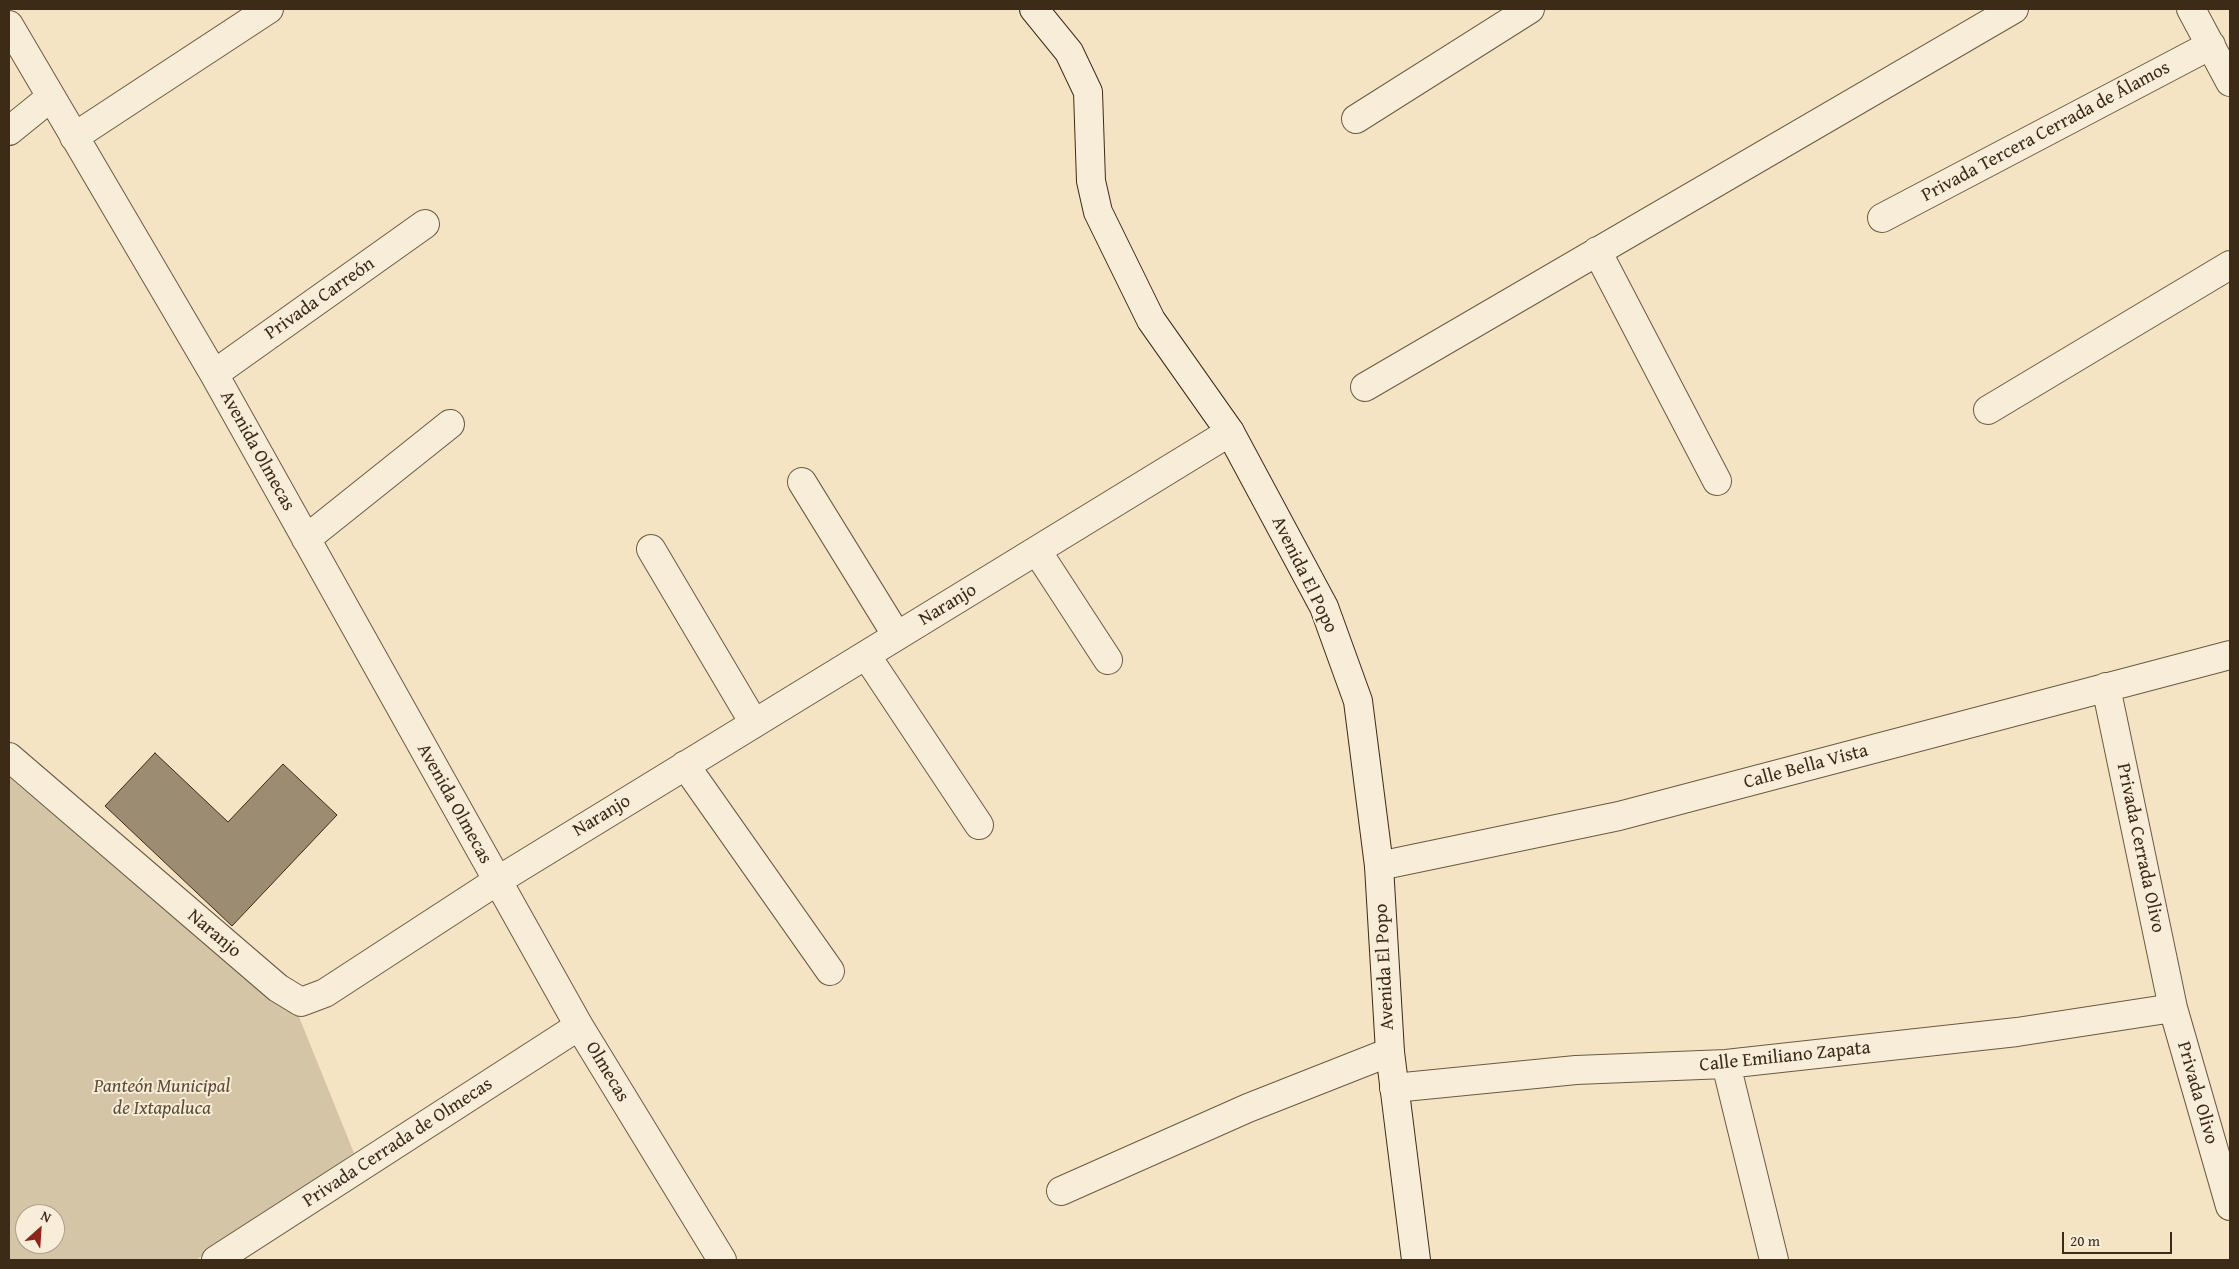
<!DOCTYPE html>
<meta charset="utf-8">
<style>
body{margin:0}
#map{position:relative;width:2239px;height:1269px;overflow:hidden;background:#f4e4c4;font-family:"Gentium Book Plus",serif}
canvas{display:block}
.frame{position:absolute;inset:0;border:10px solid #3c2c17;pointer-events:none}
.north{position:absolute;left:15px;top:1204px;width:50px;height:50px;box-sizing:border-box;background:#f8edd9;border:1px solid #ada08b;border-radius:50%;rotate:26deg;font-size:14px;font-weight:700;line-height:20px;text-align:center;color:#3c2c17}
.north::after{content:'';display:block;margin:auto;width:18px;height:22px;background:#8f2418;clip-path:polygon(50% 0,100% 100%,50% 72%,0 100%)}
.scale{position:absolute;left:2062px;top:1232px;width:110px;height:22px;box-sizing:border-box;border:2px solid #3c2c17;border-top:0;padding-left:6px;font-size:15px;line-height:18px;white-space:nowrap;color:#3c2c17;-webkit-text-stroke:4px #f8edd9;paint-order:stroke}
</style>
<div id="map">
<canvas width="2239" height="1269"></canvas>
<div class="frame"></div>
<div class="north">N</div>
<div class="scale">20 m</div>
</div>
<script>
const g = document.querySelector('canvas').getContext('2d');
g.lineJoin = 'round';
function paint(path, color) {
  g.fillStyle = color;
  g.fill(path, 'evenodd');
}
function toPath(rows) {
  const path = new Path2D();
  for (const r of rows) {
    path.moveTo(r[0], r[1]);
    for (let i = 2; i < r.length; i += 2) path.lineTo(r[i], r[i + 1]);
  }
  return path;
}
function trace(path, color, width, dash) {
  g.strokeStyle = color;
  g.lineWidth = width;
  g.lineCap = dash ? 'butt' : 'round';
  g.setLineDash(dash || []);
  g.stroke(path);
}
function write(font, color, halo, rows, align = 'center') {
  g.font = font + ' "Gentium Book Plus",serif';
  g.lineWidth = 4;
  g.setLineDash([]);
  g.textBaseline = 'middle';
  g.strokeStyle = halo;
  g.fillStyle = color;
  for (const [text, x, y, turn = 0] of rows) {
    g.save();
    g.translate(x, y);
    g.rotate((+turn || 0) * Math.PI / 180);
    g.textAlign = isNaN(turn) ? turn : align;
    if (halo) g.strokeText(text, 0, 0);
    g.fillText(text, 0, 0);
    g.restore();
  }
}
paint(toPath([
 [9,777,295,1007,354,1153,196,1260,9,1260],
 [25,1214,55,1214,55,1244,25,1244]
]), '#d5c5a7');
const building = toPath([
 [155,753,228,822,283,764,337,815,232,926,105,806,155,753]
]);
paint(building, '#9c8c71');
trace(building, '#3c2c17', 1);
const street = toPath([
 [2191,9,2230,82],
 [9,25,214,374,579,1026,722,1260],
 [1356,119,1530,9],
 [9,131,51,97],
 [74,137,269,9],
 [1882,218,2211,45],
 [1597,251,1717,481],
 [214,374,425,224],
 [1365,387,2014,9],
 [1988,410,2230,265],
 [802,482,897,636],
 [306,539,450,424],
 [651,549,754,723],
 [1037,551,1108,660],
 [866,655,979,825],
 [2106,687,2173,1008,2230,1206],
 [9,757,278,988,301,1002,325,993,497,881,1230,432],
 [685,765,830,971],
 [1379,866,1619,816,2230,655],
 [1726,1064,1774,1260],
 [1394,1088,1576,1070,1726,1064,2017,1032,2173,1008],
 [1061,1191,1248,1108,1390,1052],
 [216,1260,579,1026]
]);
const secondary = toPath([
 [1034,9,1069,52,1088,92,1091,181,1098,212,1151,320,1230,432,1324,607,1358,701,1379,866,1390,1052,1416,1260]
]);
trace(street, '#6a5a42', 30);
trace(secondary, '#3c2c17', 30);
trace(street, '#f8edd9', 28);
trace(secondary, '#f8edd9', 28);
write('19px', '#3c2c17', '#f8edd9', [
 ["Privada Tercera Cerrada de Álamos",2046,132,-28],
 ["Privada Carreón",320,299,-35],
 ["Avenida Olmecas",257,451,61],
 ["Avenida El Popo",1304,575,64],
 ["Naranjo",948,605,-31],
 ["Calle Bella Vista",1806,767,-15],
 ["Avenida Olmecas",454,804,61],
 ["Naranjo",602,816,-31],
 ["Privada Cerrada Olivo",2140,848,78],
 ["Naranjo",214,934,40],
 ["Avenida El Popo",1385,967,-93],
 ["Calle Emiliano Zapata",1785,1057,-6],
 ["Olmecas",607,1072,59],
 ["Privada Olivo",2197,1093,74],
 ["Privada Cerrada de Olmecas",398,1143,-33]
]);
write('italic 19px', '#5b4b34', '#f8edd9', [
 ["Panteón Municipal",162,1087],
 ["de Ixtapaluca",162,1109]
]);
</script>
